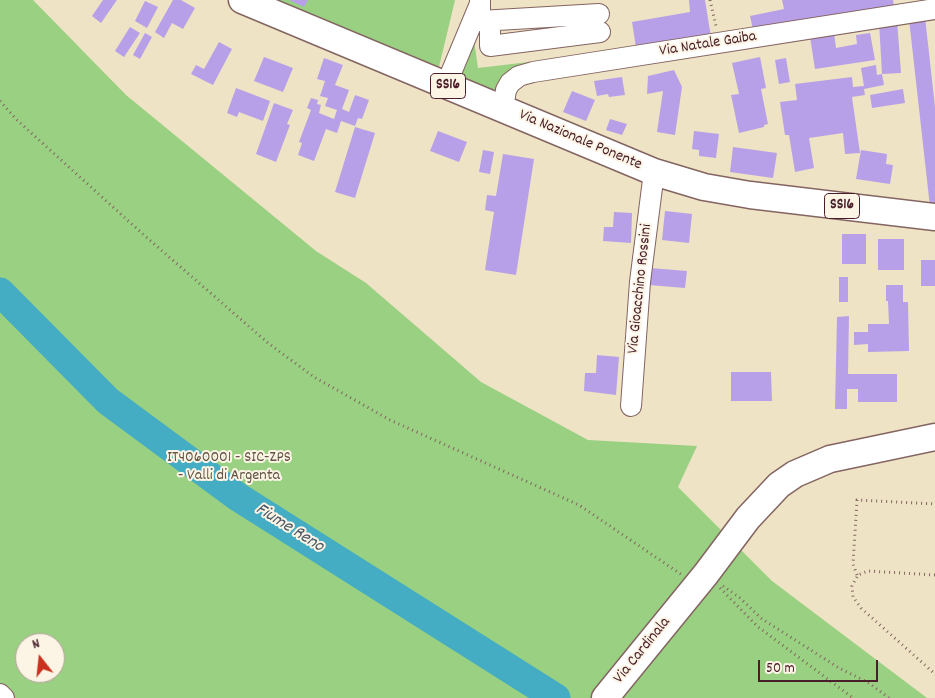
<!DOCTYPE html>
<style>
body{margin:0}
#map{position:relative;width:935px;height:698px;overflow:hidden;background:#eee3c4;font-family:Dekko,sans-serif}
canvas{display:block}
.north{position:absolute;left:15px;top:633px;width:50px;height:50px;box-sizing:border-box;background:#fcf5e5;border:1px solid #b59f9b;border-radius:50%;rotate:344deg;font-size:14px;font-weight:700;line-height:20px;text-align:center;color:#4a1f2b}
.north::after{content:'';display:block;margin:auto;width:18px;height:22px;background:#c8321e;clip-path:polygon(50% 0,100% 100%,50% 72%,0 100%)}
.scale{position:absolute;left:758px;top:660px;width:120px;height:22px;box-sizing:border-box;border:2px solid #4a1f2b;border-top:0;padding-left:6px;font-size:15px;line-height:18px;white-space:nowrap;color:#4a1f2b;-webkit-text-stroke:4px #fcf5e5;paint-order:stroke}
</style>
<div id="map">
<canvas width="935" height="698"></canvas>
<div class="north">N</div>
<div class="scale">50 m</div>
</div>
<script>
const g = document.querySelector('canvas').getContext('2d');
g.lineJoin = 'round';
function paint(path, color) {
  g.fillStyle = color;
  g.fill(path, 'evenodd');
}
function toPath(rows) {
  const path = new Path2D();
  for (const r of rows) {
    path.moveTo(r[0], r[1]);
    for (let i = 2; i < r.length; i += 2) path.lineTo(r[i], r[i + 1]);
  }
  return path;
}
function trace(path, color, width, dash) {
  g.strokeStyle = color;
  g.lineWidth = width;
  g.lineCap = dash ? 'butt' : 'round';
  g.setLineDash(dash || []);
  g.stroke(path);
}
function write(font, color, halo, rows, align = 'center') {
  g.font = font + ' Dekko,sans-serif';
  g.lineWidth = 4;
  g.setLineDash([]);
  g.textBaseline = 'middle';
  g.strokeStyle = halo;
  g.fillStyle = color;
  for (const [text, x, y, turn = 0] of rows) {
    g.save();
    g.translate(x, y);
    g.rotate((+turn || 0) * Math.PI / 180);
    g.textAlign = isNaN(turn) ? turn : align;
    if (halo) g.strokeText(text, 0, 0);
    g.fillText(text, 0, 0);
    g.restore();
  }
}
paint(toPath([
 [0,0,33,0,126,95,316,251,366,283,481,382,588,440,697,446,678,487,772,581,927,698,0,698],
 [25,643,55,643,55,673,25,673],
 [273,0,455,0,439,67],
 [474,40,478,68,529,62,516,68,495,91,492,92,463,81,460,77]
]), '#99d082');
trace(toPath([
 [0,292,108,401,238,497,556,698]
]), '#44acc3', 29);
paint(toPath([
 [103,0,117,0,101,23,92,16],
 [173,0,181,0,195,8,183,29,172,23,164,38,155,32],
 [289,0,308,0,304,7],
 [689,0,705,0,711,37,636,48,632,22,690,12],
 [782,0,893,0,894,6,754,34,750,16,784,9],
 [145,1,158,7,147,28,135,21],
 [925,17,935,107,935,206,930,207,909,19],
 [897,20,901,73,882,74,879,22],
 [130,27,140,33,124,57,115,51],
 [145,33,152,37,140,59,133,55],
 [834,33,836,48,857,44,856,35,870,33,875,60,815,69,810,37],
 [219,42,232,49,213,85,191,74,196,65,204,69],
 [264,57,293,68,283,92,254,81],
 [760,57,766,88,761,89,768,124,764,125,764,127,739,133,731,95,739,94,732,63],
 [324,58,343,65,335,85,349,90,342,109,349,112,355,95,369,100,362,119,358,118,355,126,341,121,337,133,326,129,314,161,298,155,302,143,299,142,311,110,307,108,311,98,318,100,317,104,321,105,319,113,334,119,337,110,325,106,328,98,320,96,325,81,317,79],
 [786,58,790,82,779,84,775,60],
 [876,65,877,75,882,74,884,85,864,89,865,95,852,97,860,153,845,154,843,133,809,138,814,168,795,172,789,135,785,135,780,102,797,100,795,84,852,77,853,87,864,86,861,68],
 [674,70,682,87,675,135,657,132,663,91,647,94,648,76],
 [622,77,625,95,609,97,608,94,597,96,594,81],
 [236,88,270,101,263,121,239,112,237,117,227,113],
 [903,89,905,103,872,108,870,95],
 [572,91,595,100,586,121,563,112],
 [274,103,293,110,287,124,290,125,276,162,256,154],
 [610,119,627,124,622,135,606,130],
 [355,127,375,133,355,198,335,192],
 [438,131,467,142,459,162,430,151],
 [694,131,719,134,716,158,699,156,699,150,692,149],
 [733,147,777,153,773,178,730,172],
 [483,150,494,152,490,174,479,172],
 [861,150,887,154,886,164,893,165,890,184,856,179],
 [503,154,534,159,516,275,485,270,494,212,485,210,487,195,496,196],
 [665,211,692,214,689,243,662,240],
 [614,212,632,213,631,243,603,241,604,227,613,227],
 [842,234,866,234,866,264,842,264],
 [878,239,904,239,904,270,878,270],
 [921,260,935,260,935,286,921,286],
 [650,268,687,271,685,288,649,285],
 [839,277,848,277,848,302,839,302],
 [886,285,903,285,903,302,908,302,909,351,868,352,868,344,854,345,854,332,868,332,868,324,889,324,888,301,886,301],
 [849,316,848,374,897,374,897,402,858,402,858,389,847,389,847,409,835,409,837,317],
 [597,355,619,357,616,395,584,391,585,373,596,373],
 [731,372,771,372,772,401,731,401]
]), '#b8a0e8');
const minor = toPath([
 [480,0,480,21,599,14],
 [490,21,490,46,600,32],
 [446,85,479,6],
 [503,109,506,90,510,83,519,76,533,72,935,9],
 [631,406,640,282,654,172],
 [0,694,4,698]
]);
const major = toPath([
 [242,0,654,172,704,187,750,195,935,217],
 [605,698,706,574,748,518,779,485,795,474,830,459,935,437]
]);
trace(minor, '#836461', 22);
trace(major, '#836461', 29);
trace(toPath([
 [710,0,716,26],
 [0,101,17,120,145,236,268,343,314,377,390,420,579,505,682,575],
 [857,575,853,564,857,500,935,504],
 [935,575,868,571,858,575,852,586,853,597,861,608,935,674],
 [723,586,740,598,762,619,839,668,869,683,889,698],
 [720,588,758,627,853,698]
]), '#836461', 3, [1, 4]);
trace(minor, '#fff', 20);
trace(major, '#fff', 26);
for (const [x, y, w] of [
 [448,86,35],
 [842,206,35]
]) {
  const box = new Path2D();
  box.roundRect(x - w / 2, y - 12.5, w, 25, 4);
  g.fillStyle = '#fcf5e5';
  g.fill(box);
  trace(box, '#4a1f2b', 1);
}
write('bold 15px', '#4a1f2b', null, [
 ["SS16",448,86],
 ["SS16",842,206]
]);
write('16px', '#4a1f2b', '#fcf5e5', [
 ["Via Natale Gaiba",708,45,-9],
 ["Via Nazionale Ponente",580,141,23],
 ["Via Gioacchino Rossini",641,289,-84],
 ["Via Cardinala",643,651,-51]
]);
write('16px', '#625445', '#fcf5e5', [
 ["IT4060001 - SIC-ZPS",229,459],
 ["- Valli di Argenta",229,477]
]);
write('italic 18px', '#485768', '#fcf5e5', [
 ["Fiume Reno",289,529,32]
]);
</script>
